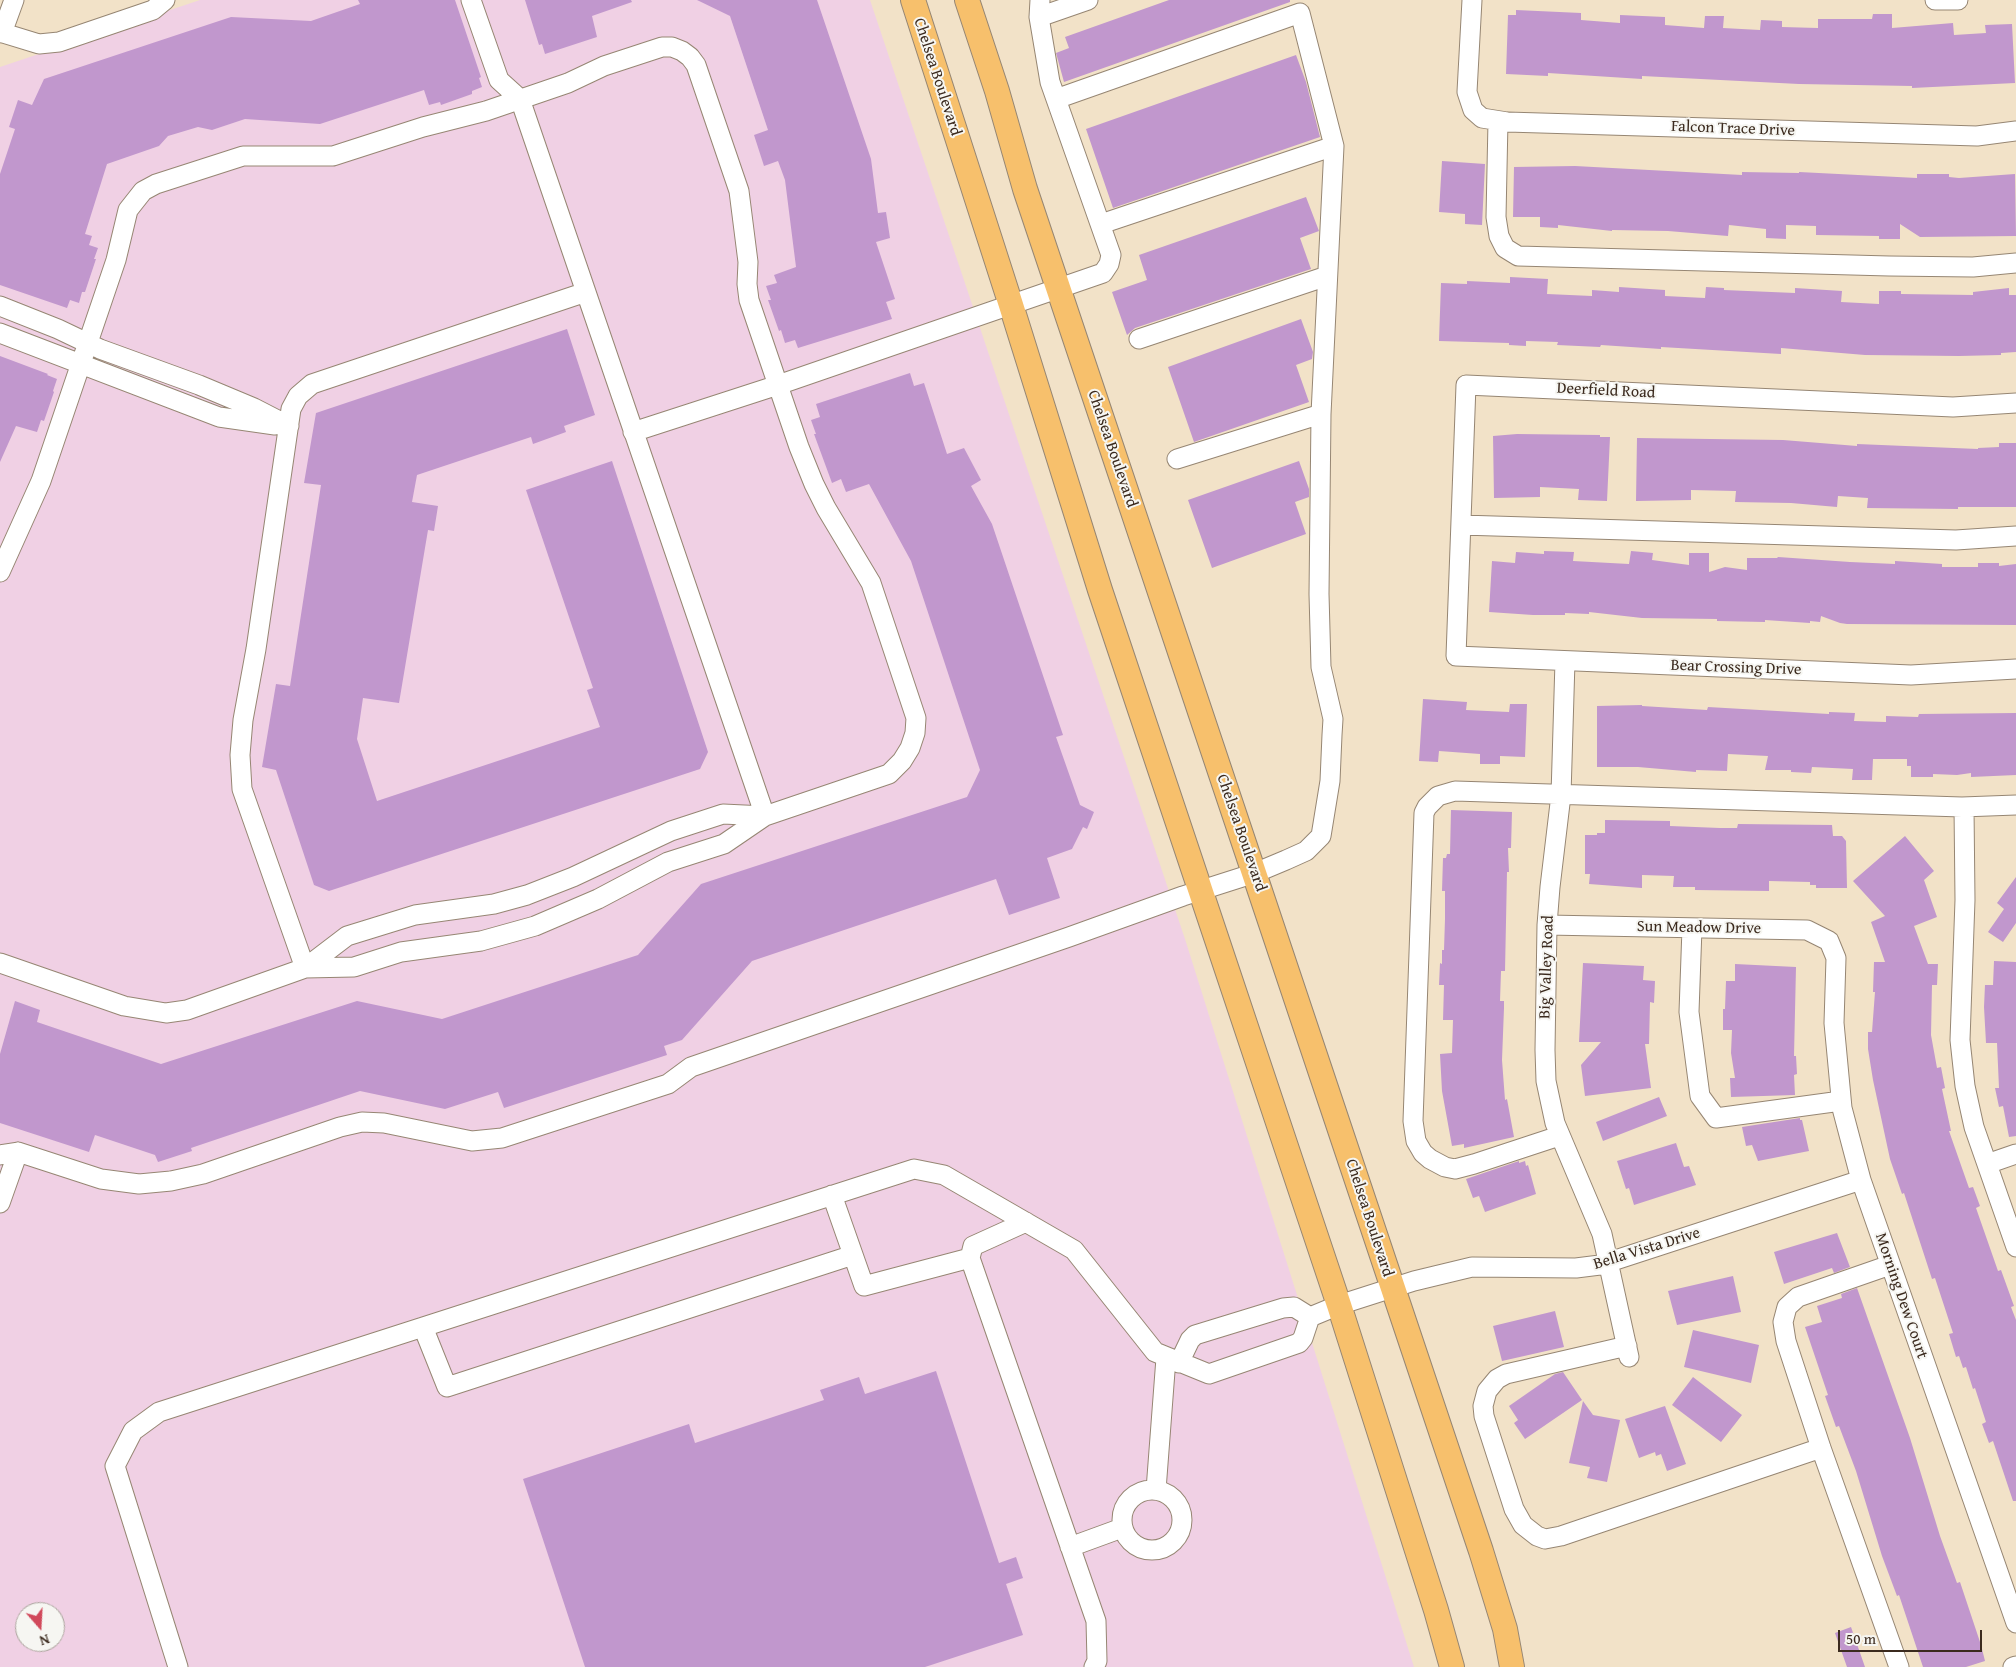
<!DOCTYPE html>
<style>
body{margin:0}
#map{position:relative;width:2016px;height:1667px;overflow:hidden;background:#f2e2c8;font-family:"Gentium Book Plus",serif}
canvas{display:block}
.north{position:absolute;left:15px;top:1602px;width:50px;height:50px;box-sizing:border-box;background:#f6f6f2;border:1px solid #aba49d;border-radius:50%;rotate:161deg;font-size:14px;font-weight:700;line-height:20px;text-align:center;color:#3b2a1e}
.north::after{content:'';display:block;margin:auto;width:18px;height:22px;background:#d1495b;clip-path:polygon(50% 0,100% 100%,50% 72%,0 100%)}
.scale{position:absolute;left:1838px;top:1630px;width:144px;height:22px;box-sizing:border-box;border:2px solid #3b2a1e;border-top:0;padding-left:6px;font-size:15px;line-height:18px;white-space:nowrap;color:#3b2a1e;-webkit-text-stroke:4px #f6f6f2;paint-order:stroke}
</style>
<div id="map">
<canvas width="2016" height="1667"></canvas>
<div class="north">N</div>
<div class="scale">50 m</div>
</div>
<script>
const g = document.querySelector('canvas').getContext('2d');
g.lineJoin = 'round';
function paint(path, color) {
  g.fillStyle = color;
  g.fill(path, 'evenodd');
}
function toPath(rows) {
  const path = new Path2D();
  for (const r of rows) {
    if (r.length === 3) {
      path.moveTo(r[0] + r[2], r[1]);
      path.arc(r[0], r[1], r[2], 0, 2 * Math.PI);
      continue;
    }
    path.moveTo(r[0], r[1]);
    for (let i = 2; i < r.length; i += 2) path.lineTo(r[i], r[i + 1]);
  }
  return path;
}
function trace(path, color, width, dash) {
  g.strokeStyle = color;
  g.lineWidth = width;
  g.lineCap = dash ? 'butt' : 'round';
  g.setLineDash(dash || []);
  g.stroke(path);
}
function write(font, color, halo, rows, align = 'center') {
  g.font = font + ' "Gentium Book Plus",serif';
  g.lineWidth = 4;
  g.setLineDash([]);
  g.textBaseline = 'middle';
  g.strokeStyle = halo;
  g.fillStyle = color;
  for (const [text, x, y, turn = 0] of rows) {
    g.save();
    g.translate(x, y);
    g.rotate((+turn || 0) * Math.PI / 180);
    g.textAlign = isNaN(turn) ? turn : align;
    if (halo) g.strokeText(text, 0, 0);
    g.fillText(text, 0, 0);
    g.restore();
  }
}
paint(toPath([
 [200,0,870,0,1185,939,1414,1667,0,1667,0,67],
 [25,1612,55,1612,55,1642,25,1642]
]), '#f0d0e4');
paint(toPath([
 [358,0,455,0,481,77,479,78,482,87,472,91,472,94,441,105,440,102,429,105,424,90,320,124,245,119,212,130,198,127,168,136,159,146,107,164,85,234,92,236,89,245,98,248,94,259,96,259,85,292,82,292,79,303,70,300,67,308,0,285,0,174,15,129,9,127,18,100,32,105,44,79,231,17,311,21,360,4],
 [525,0,631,0,632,2,592,16,597,37,545,54,542,44,539,45],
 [697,0,817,0,871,159,878,213,886,212,890,238,876,242,895,299,886,302,892,319,798,348,795,340,785,343,781,330,779,331,768,300,771,300,766,286,777,283,774,275,796,267,785,180,778,161,764,166,754,135,768,130,730,16],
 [1169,0,1290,0,1290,2,1064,82,1056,53,1069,48,1065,37],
 [1516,10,1581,13,1581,20,1620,23,1620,15,1665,17,1665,25,1704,28,1705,16,1724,16,1723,28,1760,30,1761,20,1782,21,1782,27,1818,28,1818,19,1872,19,1873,14,1892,14,1892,28,1953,23,1954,35,1986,33,1985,25,2012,24,2015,83,1912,88,1912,86,1799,84,1642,76,1642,79,1548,73,1548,76,1506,74,1508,15,1516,15],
 [1296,55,1306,82,1320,137,1113,208,1086,129],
 [1442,161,1485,164,1482,225,1465,224,1465,214,1439,212],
 [1575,166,1742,175,1742,172,1799,173,1799,172,1917,178,1917,174,1949,174,1949,177,1959,178,2015,174,2016,236,1920,237,1900,224,1900,239,1879,239,1879,236,1816,235,1816,226,1786,225,1786,239,1766,238,1766,229,1729,225,1728,236,1668,231,1612,230,1612,231,1558,225,1558,228,1540,227,1540,217,1513,217,1514,167],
 [1306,197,1319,231,1300,238,1311,269,1135,328,1127,335,1112,292,1147,280,1139,255],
 [1510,277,1548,279,1547,294,1592,296,1592,290,1619,292,1619,287,1665,290,1665,296,1705,298,1706,287,1724,288,1724,290,1795,293,1795,288,1842,291,1841,302,1879,304,1879,291,1901,291,1901,294,1973,295,1973,292,2009,288,2009,295,2016,295,2016,352,2001,353,2001,355,1959,356,1865,355,1781,348,1781,354,1661,347,1661,349,1601,345,1600,347,1557,345,1558,342,1526,341,1526,346,1509,345,1509,343,1439,341,1441,283,1467,284,1467,281,1510,283],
 [1301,319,1313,352,1312,359,1296,365,1309,402,1194,442,1168,367],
 [567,329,595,415,564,426,566,432,533,444,531,437,417,475,412,502,438,506,434,531,428,530,399,703,363,698,357,739,377,801,600,727,587,690,593,688,526,490,612,461,708,752,700,769,329,891,314,885,276,770,262,767,276,684,290,686,321,485,304,483,316,413],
 [0,356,48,374,47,375,57,379,53,391,54,392,44,421,41,420,37,432,16,426,0,462],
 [910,373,914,386,924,383,947,454,964,448,981,480,971,486,992,524,1063,735,1056,737,1080,805,1094,812,1087,829,1083,827,1072,849,1047,858,1060,898,1009,915,996,879,752,961,682,1040,664,1046,667,1055,504,1108,498,1092,445,1109,360,1091,191,1148,192,1151,158,1162,155,1155,95,1135,89,1152,0,1123,0,1054,15,1001,40,1010,37,1022,161,1064,357,1001,442,1019,638,955,701,884,967,797,980,770,911,561,869,484,846,492,841,479,832,483,814,434,816,434,811,420,820,417,816,404],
 [1517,434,1600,435,1600,437,1610,437,1607,501,1578,500,1579,489,1540,487,1540,497,1494,498,1493,436],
 [1637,438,1783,440,1857,446,1857,444,1978,449,1978,448,1999,447,1999,443,2016,443,2016,507,1958,507,1958,509,1867,508,1868,498,1838,496,1837,507,1791,503,1735,502,1736,491,1691,490,1691,500,1636,501],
 [1299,461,1309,489,1309,497,1295,502,1306,534,1212,568,1188,500],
 [1544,551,1574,552,1573,561,1629,564,1631,551,1653,553,1652,560,1689,565,1689,553,1709,553,1709,572,1725,567,1747,570,1747,558,1777,558,1778,557,1850,562,1895,564,1895,561,1942,564,1942,567,1978,567,1978,563,1999,563,1999,566,2016,564,2016,625,1847,624,1840,623,1821,616,1820,622,1810,621,1810,623,1765,620,1765,622,1717,621,1717,619,1642,618,1589,612,1589,614,1565,613,1565,615,1533,615,1489,612,1492,561,1515,563,1516,552,1544,554],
 [1423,699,1467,702,1466,710,1509,712,1510,704,1527,704,1525,757,1500,756,1500,764,1480,764,1480,754,1439,751,1438,762,1419,761],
 [1642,705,1642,706,1707,710,1708,707,1829,714,1829,712,1855,713,1854,721,1886,722,1886,716,1918,717,1919,714,2016,713,2016,775,1971,777,1971,773,1957,775,1933,774,1933,777,1911,777,1911,766,1907,766,1907,759,1873,759,1872,780,1852,780,1853,769,1812,767,1811,773,1791,772,1791,770,1765,770,1768,756,1728,754,1727,771,1696,770,1696,772,1638,767,1597,767,1597,706],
 [1451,810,1512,812,1511,848,1508,848,1509,872,1507,872,1505,971,1501,971,1500,1001,1504,1001,1504,1008,1502,1060,1505,1100,1507,1099,1514,1137,1464,1148,1464,1144,1452,1146,1442,1091,1440,1054,1452,1053,1453,1020,1443,1020,1444,985,1439,985,1440,963,1442,964,1442,950,1444,950,1445,919,1445,891,1442,891,1443,858,1446,858,1447,854,1450,854],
 [1605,820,1670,821,1670,826,1720,828,1737,828,1738,824,1832,825,1833,836,1842,836,1846,841,1847,888,1816,888,1816,885,1810,885,1810,882,1769,881,1769,891,1695,890,1695,887,1673,887,1674,876,1642,875,1642,888,1589,884,1590,874,1585,874,1585,835,1597,835,1597,833,1605,833],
 [1905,836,1934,871,1924,880,1937,917,1914,926,1928,964,1938,964,1937,985,1932,985,1931,1035,1937,1068,1941,1067,1945,1088,1942,1089,1951,1131,1949,1131,1969,1188,1973,1187,1980,1206,1976,1208,1998,1271,2001,1270,2014,1306,2011,1307,2016,1320,2016,1501,2013,1501,1993,1441,1989,1443,1982,1424,1986,1422,1975,1388,1973,1389,1966,1367,1963,1368,1959,1356,1956,1357,1949,1334,1953,1333,1935,1278,1932,1279,1904,1193,1902,1194,1890,1159,1873,1080,1868,1049,1868,1032,1872,1032,1875,992,1873,992,1874,962,1885,962,1871,922,1885,916,1853,881],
 [2016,877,2016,923,2003,942,1988,932,2004,909,1997,903],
 [1994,961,2016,962,2016,1136,2009,1137,2003,1106,1999,1107,1995,1088,1999,1088,1997,1043,1986,1043,1984,1007,1985,985,1993,985],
 [1583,963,1644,966,1643,980,1655,981,1654,1003,1650,1002,1649,1044,1645,1044,1651,1088,1585,1096,1581,1065,1601,1042,1579,1042],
 [1735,964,1796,967,1794,1056,1796,1056,1797,1074,1794,1075,1795,1095,1731,1097,1730,1078,1735,1078,1731,1053,1732,1030,1723,1030,1723,1009,1725,1009,1726,981,1735,981],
 [1659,1097,1667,1116,1603,1141,1596,1122],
 [1800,1118,1800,1120,1802,1120,1809,1151,1758,1161,1752,1145,1746,1146,1742,1127],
 [1676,1143,1684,1167,1689,1166,1696,1185,1634,1205,1629,1188,1626,1189,1617,1161],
 [1519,1161,1519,1163,1525,1161,1526,1166,1528,1165,1536,1194,1485,1212,1479,1196,1473,1198,1466,1179],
 [1837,1233,1850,1267,1834,1273,1832,1268,1784,1284,1774,1252],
 [1733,1276,1741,1312,1677,1325,1668,1291],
 [1857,1288,1910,1438,1940,1536,1957,1583,1960,1582,1981,1645,1985,1661,1966,1667,1923,1667,1899,1595,1897,1596,1882,1556,1856,1471,1839,1426,1836,1427,1825,1396,1828,1395,1805,1327,1822,1322,1817,1306,1842,1298,1841,1294],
 [1555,1311,1564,1347,1502,1361,1493,1326],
 [1693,1330,1759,1345,1751,1383,1684,1367],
 [936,1371,999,1563,1016,1557,1023,1578,1006,1584,1023,1635,925,1667,585,1667,523,1479,689,1424,695,1443,824,1400,820,1390,859,1377,865,1394],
 [1563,1372,1582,1400,1525,1439,1514,1423,1518,1420,1509,1406,1555,1374],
 [1693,1377,1742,1415,1721,1442,1672,1405],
 [1583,1401,1593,1415,1620,1420,1607,1482,1587,1478,1590,1467,1569,1463],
 [1665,1406,1686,1464,1667,1471,1661,1454,1656,1456,1655,1452,1639,1458,1625,1419],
 [1851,1627,1865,1667,1847,1667,1835,1633]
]), '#c197cd');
const minor = toPath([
 [471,0,499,80,520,99,765,816],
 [1472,0,1467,92,1473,110,1482,118,1507,122,1977,136,2016,131],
 [1935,0,1958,0],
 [1039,17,1088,0],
 [0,32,39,44,59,42,153,10,165,0],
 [2,33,14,0],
 [1498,121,1496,217,1499,236,1505,248,1518,256,1889,266,1973,267,2016,263],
 [1101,224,1334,146],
 [0,306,58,329,100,349,199,385,254,408,289,426],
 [0,333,219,417,275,425],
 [1139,339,1327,276],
 [2016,403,1953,407,1466,385,1456,656,1911,675,2016,669],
 [633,432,778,385,1103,273,1109,264,1111,255,1050,82,1039,17,1040,0],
 [1177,459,1321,414],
 [1461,525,1956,540,2016,536],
 [0,572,41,481,116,260,128,210,143,191,156,184,243,156,333,156,423,127,486,111,568,83,604,66,662,47,672,47,682,51,690,57,696,65,739,191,748,262,747,284,749,300,799,447,814,484,826,508,871,583,916,718,915,733,910,748,902,761,889,774,765,816,724,844,668,862,598,899,535,926,481,941,401,952,354,967,305,968,187,1010,166,1013,124,1006,0,963],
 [1565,661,1561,795,1550,887,1547,925,1545,1050,1546,1081,1555,1123,1602,1234,1629,1357],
 [1964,807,1965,900,1960,1040,1965,1086,1974,1127,2016,1247],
 [1547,925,1807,930,1829,941,1836,958,1834,1023,1842,1108,1861,1180,2016,1623],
 [1692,928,1689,1012,1700,1096,1716,1118,1841,1101],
 [305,968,242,789,240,755,243,720,256,649,291,409,298,396,312,384,586,292],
 [305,968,347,936,415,915,494,904,527,895,573,877,671,831,723,814,765,816],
 [1559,1136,1474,1164,1455,1169,1445,1167,1430,1159,1423,1153,1416,1141,1413,1121,1424,813,1427,807,1438,796,1455,791,1962,807,2016,805],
 [0,1155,18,1152,101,1179,139,1184,171,1181,203,1174,340,1127,362,1122,384,1123,472,1141,502,1138,668,1084,691,1067,1069,937,1183,896,1255,873,1286,860,1306,851,1321,836,1330,781,1332,735,1333,719,1321,667,1319,594,1321,414,1334,146,1300,13,1056,99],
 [1987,1164,2016,1154],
 [832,1195,864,1286,970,1258],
 [0,1203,18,1152],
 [1026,1222,973,1246,970,1258,1096,1621,1097,1661,1094,1667],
 [1890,1265,1798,1297,1787,1307,1783,1322,1786,1341,1821,1448,1899,1667],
 [423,1327,447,1387,853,1255],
 [1627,1346,1506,1374,1497,1379,1487,1391,1483,1406,1484,1416,1514,1509,1523,1525,1537,1536,1545,1539,1561,1536,1821,1448],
 [1179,1363,1190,1340,1195,1335,1283,1308,1294,1307,1310,1317],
 [1156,1490,1166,1358],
 [1152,1520,30],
 [1070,1547,1122,1528],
 [178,1667,115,1466,133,1431,159,1412,914,1169,944,1175,1074,1250,1155,1352,1209,1374,1299,1343,1303,1338,1310,1317,1339,1305,1414,1281,1472,1267,1576,1268,1600,1265,1861,1180],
 [2013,1667,2016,1666]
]);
const major = toPath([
 [913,0,1011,305,1100,590,1339,1305,1436,1610,1452,1667],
 [967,0,997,91,1025,189,1481,1551,1505,1629,1512,1667]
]);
trace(minor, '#968673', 21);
trace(major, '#968673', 26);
trace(minor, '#fff', 19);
trace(major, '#f7c06c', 24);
write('16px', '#3b2a1e', '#f6f6f2', [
 ["Chelsea Boulevard",937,77,72],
 ["Falcon Trace Drive",1733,129,2],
 ["Deerfield Road",1606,391,3],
 ["Chelsea Boulevard",1112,449,71],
 ["Bear Crossing Drive",1736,668,2],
 ["Chelsea Boulevard",1241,833,71],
 ["Sun Meadow Drive",1699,928,1],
 ["Big Valley Road",1547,967,-88],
 ["Chelsea Boulevard",1369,1218,72],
 ["Bella Vista Drive",1647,1249,-17],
 ["Morning Dew Court",1901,1296,71]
]);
</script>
